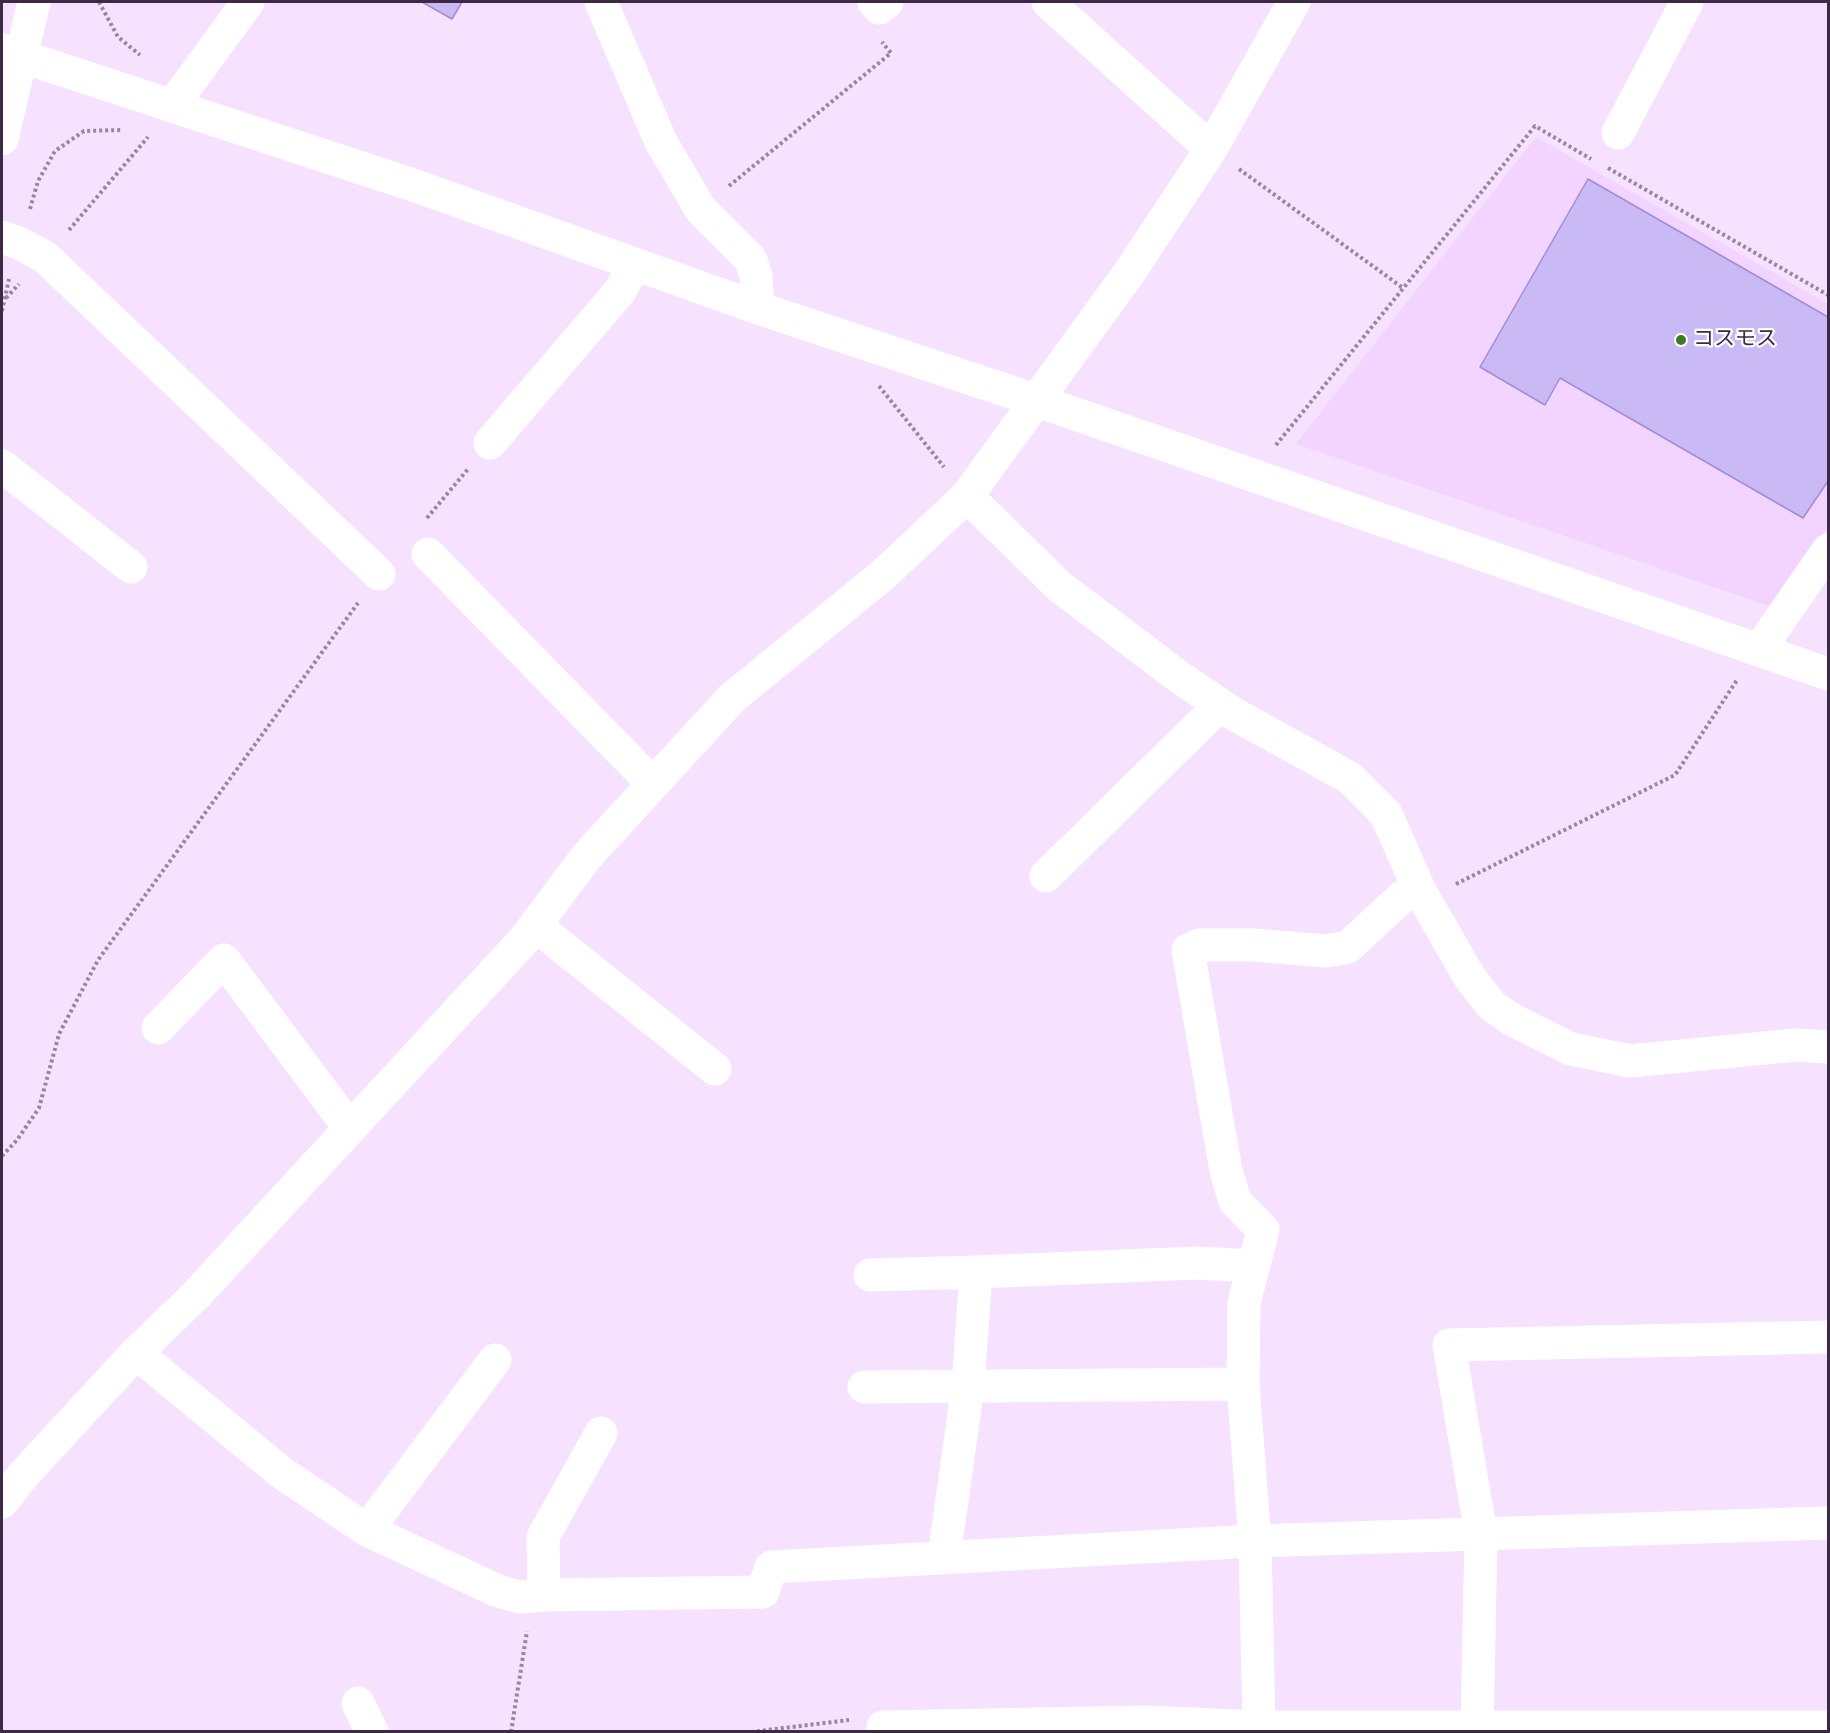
<!DOCTYPE html>
<meta charset="utf-8">
<style>
body{margin:0}
#map{position:relative;width:1830px;height:1733px;overflow:hidden;background:#f6e2fe;font-family:"Source Sans 3",sans-serif}
canvas{display:block}
.frame{position:absolute;inset:0;border:3px solid #3c2944;pointer-events:none}
</style>
<div id="map">
<canvas width="1830" height="1733"></canvas>
<div class="frame"></div>
</div>
<script>
const g = document.querySelector('canvas').getContext('2d');
g.lineJoin = 'round';
function paint(path, color) {
  g.fillStyle = color;
  g.fill(path, 'evenodd');
}
function toPath(rows) {
  const path = new Path2D();
  for (const r of rows) {
    path.moveTo(r[0], r[1]);
    for (let i = 2; i < r.length; i += 2) path.lineTo(r[i], r[i + 1]);
  }
  return path;
}
function trace(path, color, width, dash) {
  g.strokeStyle = color;
  g.lineWidth = width;
  g.lineCap = dash ? 'butt' : 'round';
  g.setLineDash(dash || []);
  g.stroke(path);
}
function write(font, color, halo, rows, align = 'center') {
  g.font = font + ' "Source Sans 3","Noto Sans JP",sans-serif';
  g.lineWidth = 4.5;
  g.setLineDash([]);
  g.textBaseline = 'middle';
  g.strokeStyle = halo;
  g.fillStyle = color;
  for (const [text, x, y, turn = 0] of rows) {
    g.save();
    g.translate(x, y);
    g.rotate((+turn || 0) * Math.PI / 180);
    g.textAlign = isNaN(turn) ? turn : align;
    if (halo) g.strokeText(text, 0, 0);
    g.fillText(text, 0, 0);
    g.restore();
  }
}
paint(toPath([
 [1536,137,1828,304,1828,527,1772,607,1296,444]
]), '#f3d3ff');
const building = toPath([
 [422,2,462,2,452,19,422,2],
 [1588,179,1828,317,1828,481,1803,518,1560,378,1545,405,1480,367,1588,179]
]);
paint(building, '#c9baf5');
trace(building, '#a18dd4', 1.5);
trace(toPath([
 [99,2,118,37,140,55],
 [1608,168,1828,295],
 [1239,169,1403,288],
 [729,186,891,53,882,42],
 [30,209,38,181,55,151,84,131,122,130],
 [69,230,148,137],
 [6,298,19,284],
 [2,311,9,279],
 [879,386,944,467],
 [1276,445,1535,126,1591,159],
 [427,518,468,469],
 [1456,884,1675,775,1737,680],
 [2,1156,17,1140,39,1108,59,1034,98,960,358,603],
 [511,1732,527,1631],
 [751,1732,849,1720]
]), '#9885a0', 4, [3, 3]);
trace(toPath([
 [601,2,661,142,701,210,751,260,756,276,758,308],
 [874,2,879,8,887,2],
 [1048,2,1211,149],
 [2,50,416,186,758,308,1035,400,1828,674],
 [172,106,248,2],
 [1618,133,1687,2],
 [2,139,34,2],
 [2,237,19,243,45,257,379,574],
 [490,443,620,291,635,264],
 [2,466,131,567],
 [967,496,1059,586,1179,677,1234,714,1350,778,1386,814,1419,889,1470,978,1492,1006,1513,1020,1571,1049,1630,1061,1796,1045,1828,1047],
 [428,554,653,784],
 [1759,650,1828,550],
 [1046,876,1220,705],
 [1419,889,1402,897,1348,947,1326,951,1253,945,1199,945,1188,950,1226,1171,1235,1201,1263,1230,1244,1303,1243,1384,1255,1541,1828,1523],
 [535,925,715,1069],
 [158,1028,224,960,349,1127],
 [976,1272,1198,1263,1252,1266],
 [870,1275,976,1272,968,1386,944,1557],
 [136,1353,282,1473,367,1530,498,1591,519,1597,544,1595,543,1537,601,1433],
 [864,1387,1243,1384],
 [2,1502,24,1474,136,1353,196,1295,524,940,587,856,732,698,884,574,967,496,1129,273,1211,149,1294,2],
 [367,1530,495,1360],
 [544,1595,763,1592,771,1567,1255,1541,1259,1727],
 [358,1703,372,1732],
 [883,1727,1146,1722,1259,1727,1828,1727],
 [1477,1732,1481,1534,1449,1345,1828,1337]
]), '#fff', 33);
for (const [x, y, r, color] of [
 [1681,340,6,"#3e7c18"]
]) {
  const dot = new Path2D();
  dot.arc(x, y, r, 0, 2 * Math.PI);
  g.fillStyle = color;
  g.fill(dot);
  trace(dot, '#fff', 2);
}
write('21px', '#3c2944', '#fff', [
 ["コスモス",1693,340]
], 'left');
</script>
